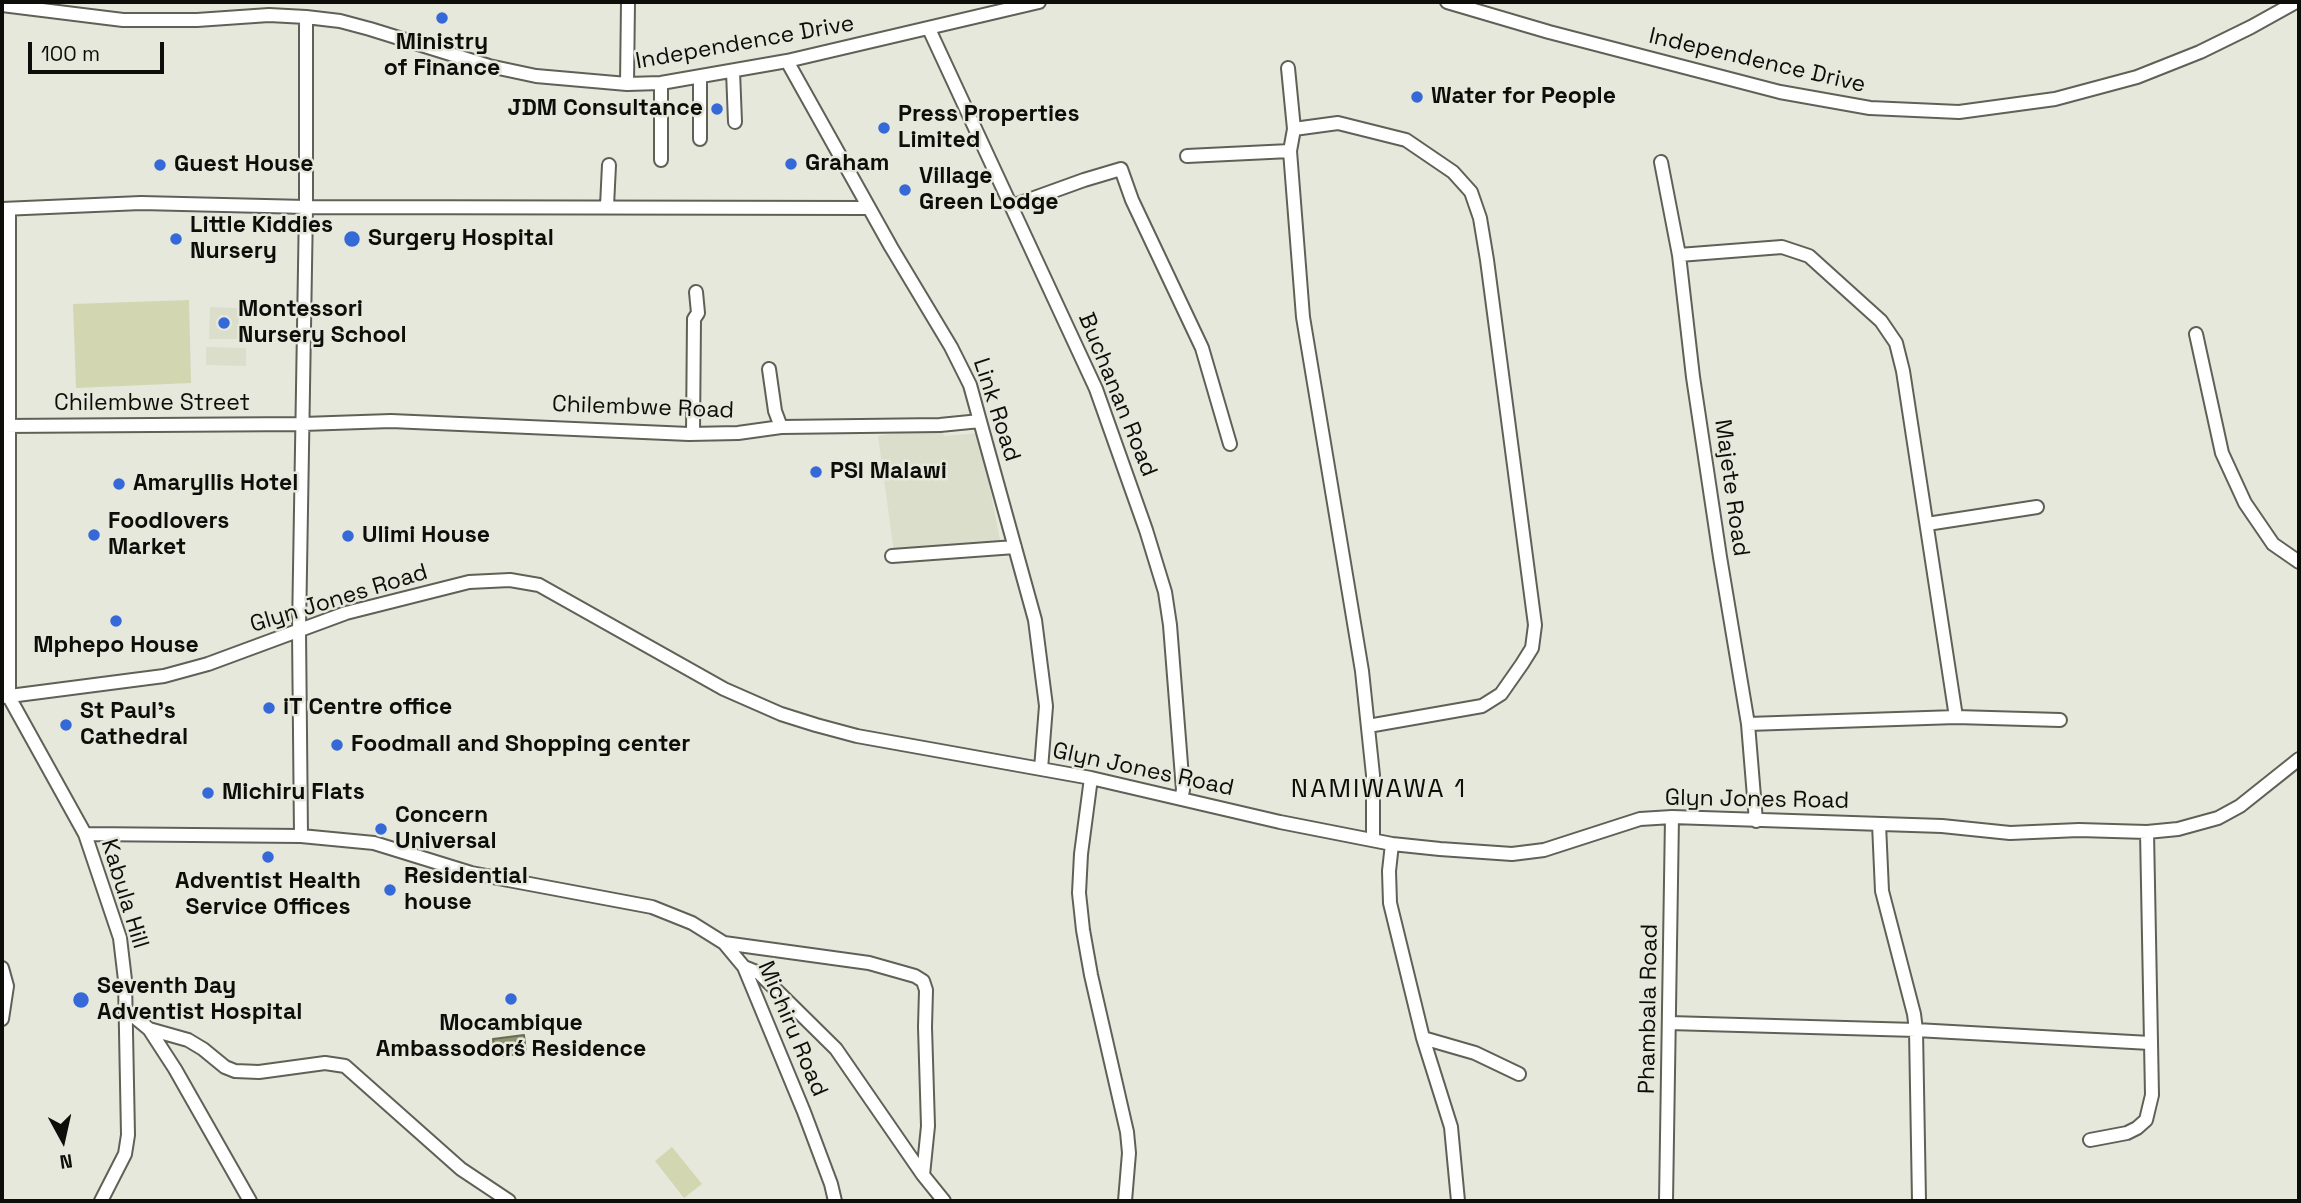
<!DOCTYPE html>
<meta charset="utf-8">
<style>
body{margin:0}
#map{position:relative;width:2301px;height:1203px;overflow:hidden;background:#e6e8dc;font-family:"Space Grotesk",sans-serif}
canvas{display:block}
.frame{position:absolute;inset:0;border:4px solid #0d0d09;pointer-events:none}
.north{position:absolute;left:28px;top:1105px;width:70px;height:70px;-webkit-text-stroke:5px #e6e8dc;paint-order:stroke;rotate:172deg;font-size:19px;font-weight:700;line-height:28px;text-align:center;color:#0d0d09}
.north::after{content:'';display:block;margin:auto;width:24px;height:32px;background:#0d0d09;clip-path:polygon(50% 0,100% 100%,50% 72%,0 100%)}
.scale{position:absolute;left:28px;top:42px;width:136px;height:32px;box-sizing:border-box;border:4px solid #0d0d09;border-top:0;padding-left:9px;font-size:21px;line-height:24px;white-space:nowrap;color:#0d0d09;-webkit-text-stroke:5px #e6e8dc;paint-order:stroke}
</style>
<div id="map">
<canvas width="2301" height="1203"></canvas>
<div class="frame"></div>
<div class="north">N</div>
<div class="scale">100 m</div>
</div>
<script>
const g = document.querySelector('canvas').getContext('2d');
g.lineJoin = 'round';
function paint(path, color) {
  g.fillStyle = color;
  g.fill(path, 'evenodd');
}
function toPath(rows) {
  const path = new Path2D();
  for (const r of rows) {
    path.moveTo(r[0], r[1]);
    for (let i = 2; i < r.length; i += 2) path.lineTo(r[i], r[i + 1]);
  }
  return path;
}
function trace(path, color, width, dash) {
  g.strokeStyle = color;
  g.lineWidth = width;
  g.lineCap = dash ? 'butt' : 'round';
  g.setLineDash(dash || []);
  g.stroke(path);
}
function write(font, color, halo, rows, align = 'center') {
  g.font = font + ' "Space Grotesk",sans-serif';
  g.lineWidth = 5;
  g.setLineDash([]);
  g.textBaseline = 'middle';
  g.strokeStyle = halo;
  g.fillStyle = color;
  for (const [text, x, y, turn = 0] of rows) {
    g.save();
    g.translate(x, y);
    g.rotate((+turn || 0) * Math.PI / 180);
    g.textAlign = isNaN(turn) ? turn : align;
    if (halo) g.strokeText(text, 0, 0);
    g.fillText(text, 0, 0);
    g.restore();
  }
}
paint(toPath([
 [210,307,239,308,238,339,209,339],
 [206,347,246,348,246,366,206,365],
 [940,426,944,436,979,433,1000,540,975,544,894,552,878,436]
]), '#dbdeca');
paint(toPath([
 [189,300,191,383,76,388,73,304],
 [672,1147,702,1184,684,1198,655,1161]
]), '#d2d6b1');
const water = toPath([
 [524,1035,526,1053,495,1057,493,1039,524,1035]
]);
paint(water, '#909371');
trace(water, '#696b52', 2);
const minor = toPath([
 [1447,2,1549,32,1780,92,1870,108,1959,112,2055,99,2137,77,2200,52,2251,27,2296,2],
 [2,5,123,20,197,20,269,15,306,17,340,21,370,29,489,66,536,76,627,84,661,83,787,61,1039,2],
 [929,29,1096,389,1146,530,1165,592,1170,625,1183,790,1181,799],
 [787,61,891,247,951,347,970,385,1035,620,1046,706,1041,769],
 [1288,68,1294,129],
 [733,71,735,122],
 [700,77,700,139],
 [627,84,628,2],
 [1187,156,1290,151],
 [661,160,661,83],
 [1661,162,1679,255,1693,377,1720,557,1748,724,1756,821],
 [607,206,609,165],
 [1012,206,1084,180,1121,169,1132,200,1202,348,1230,444],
 [2,209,141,203,306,207,869,208],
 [9,209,9,697,85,834,120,938,125,980,128,1135,125,1154,101,1201],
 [1679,255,1782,247,1809,256,1881,321,1896,343,1903,371,1956,717],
 [2196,334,2222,453,2245,503,2273,544,2299,562],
 [769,369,775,411,781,427],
 [2,426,303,424,391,421,689,434,738,433,781,427,940,425,980,421],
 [693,433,694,319,698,313,696,292],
 [1927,524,2037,507],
 [892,556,1015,547],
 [2,697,164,676,208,664,346,613,469,582,510,580,539,585,724,689,781,714,816,725,857,736,1091,778,1280,822,1392,844,1440,849,1512,854,1544,850,1640,819,1672,817,1942,826,2010,833,2079,830,2147,832,2178,829,2218,818,2240,806,2299,759],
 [1748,724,1956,717,2060,720],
 [1368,726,1482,706,1501,694,1522,664,1532,648,1535,625,1487,260,1480,218,1471,192,1453,172,1406,140,1338,123,1294,129,1290,151,1303,317,1362,671,1373,775,1373,839],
 [1091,778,1081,854,1079,893,1083,930,1091,975,1127,1132,1129,1153,1125,1201],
 [1879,824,1882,891,1914,1014,1916,1030,1919,1201],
 [85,834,301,836,374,843,471,873,652,907,692,923,724,943,744,967,804,1112,831,1184,835,1201],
 [301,836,299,630,306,207,306,17],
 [1392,844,1389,871,1390,903,1423,1038,1451,1127,1458,1201],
 [724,943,869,963,915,976,923,981,926,990,925,1027,928,1126,923,1175],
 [744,967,759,973,836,1049,923,1175,944,1201],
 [2,968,7,986,2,1019],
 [126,1010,149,1029,188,1040,203,1049,225,1067,235,1071,259,1072,325,1063,345,1066,461,1169,509,1201],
 [1669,1023,1916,1030,2150,1043],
 [149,1029,175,1069,250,1201],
 [1423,1038,1475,1053,1519,1074],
 [2090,1140,2127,1133,2137,1128,2146,1120,2152,1095,2147,832],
 [1666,1201,1672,817]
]);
trace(minor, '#5f6157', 16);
trace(minor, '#fff', 12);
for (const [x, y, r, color] of [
 [442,18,7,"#3569d8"],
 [1417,97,7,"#3569d8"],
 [717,109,7,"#3569d8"],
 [884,128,7,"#3569d8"],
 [791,164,7,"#3569d8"],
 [160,165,7,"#3569d8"],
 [905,190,7,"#3569d8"],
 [176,239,7,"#3569d8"],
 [352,239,9,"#3569d8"],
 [224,323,7,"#3569d8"],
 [816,472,7,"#3569d8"],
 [119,484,7,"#3569d8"],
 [94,535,7,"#3569d8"],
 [348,536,7,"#3569d8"],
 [116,621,7,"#3569d8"],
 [269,708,7,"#3569d8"],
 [66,725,7,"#3569d8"],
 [337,745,7,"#3569d8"],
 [208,793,7,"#3569d8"],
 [381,829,7,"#3569d8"],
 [268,857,7,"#3569d8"],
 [390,890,7,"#3569d8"],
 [511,999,7,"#3569d8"],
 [81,1000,9,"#3569d8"]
]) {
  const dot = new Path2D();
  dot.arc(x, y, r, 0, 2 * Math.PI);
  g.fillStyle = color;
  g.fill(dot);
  trace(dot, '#e6e8dc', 2.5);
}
write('bold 23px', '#0d0d09', '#e6e8dc', [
 ["Ministry",442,43,"center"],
 ["of Finance",442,69,"center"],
 ["Water for People",1431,97],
 ["JDM Consultance",703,109,"right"],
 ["Press Properties",898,115],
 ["Limited",898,141],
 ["Graham",805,164],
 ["Guest House",174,165],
 ["Village",919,177],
 ["Green Lodge",919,203],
 ["Little Kiddies",190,226],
 ["Nursery",190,252],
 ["Surgery Hospital",368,239],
 ["Montessori",238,310],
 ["Nursery School",238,336],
 ["PSI Malawi",830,472],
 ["Amaryllis Hotel",133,484],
 ["Foodlovers",108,522],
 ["Market",108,548],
 ["Ulimi House",362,536],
 ["Mphepo House",116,646,"center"],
 ["iT Centre office",283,708],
 ["St Paul's",80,712],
 ["Cathedral",80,738],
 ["Foodmall and Shopping center",351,745],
 ["Michiru Flats",222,793],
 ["Concern",395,816],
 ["Universal",395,842],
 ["Residential",404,877],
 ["house",404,903],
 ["Adventist Health",268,882,"center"],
 ["Service Offices",268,908,"center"],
 ["Seventh Day",97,987],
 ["Adventist Hospital",97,1013],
 ["Mocambique",511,1024,"center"],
 ["Ambassodorś Residence",511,1050,"center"]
], 'left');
write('23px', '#0d0d09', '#e6e8dc', [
 ["Independence Drive",745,43,-10],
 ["Independence Drive",1757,61,13],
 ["Buchanan Road",1117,395,68],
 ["Chilembwe Street",152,404],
 ["Chilembwe Road",643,408,2],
 ["Link Road",996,410,72],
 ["Majete Road",1731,488,82],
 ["Glyn Jones Road",339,599,-17],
 ["Glyn Jones Road",1143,770,12],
 ["Glyn Jones Road",1757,800,1],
 ["Kabula Hill",124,894,73],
 ["Phambala Road",1649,1009,-89],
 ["Michiru Road",792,1029,67]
]);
g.letterSpacing = '2px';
write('26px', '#0d0d09', '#e6e8dc', [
 ["NAMIWAWA 1",1379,790]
]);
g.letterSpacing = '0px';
</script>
